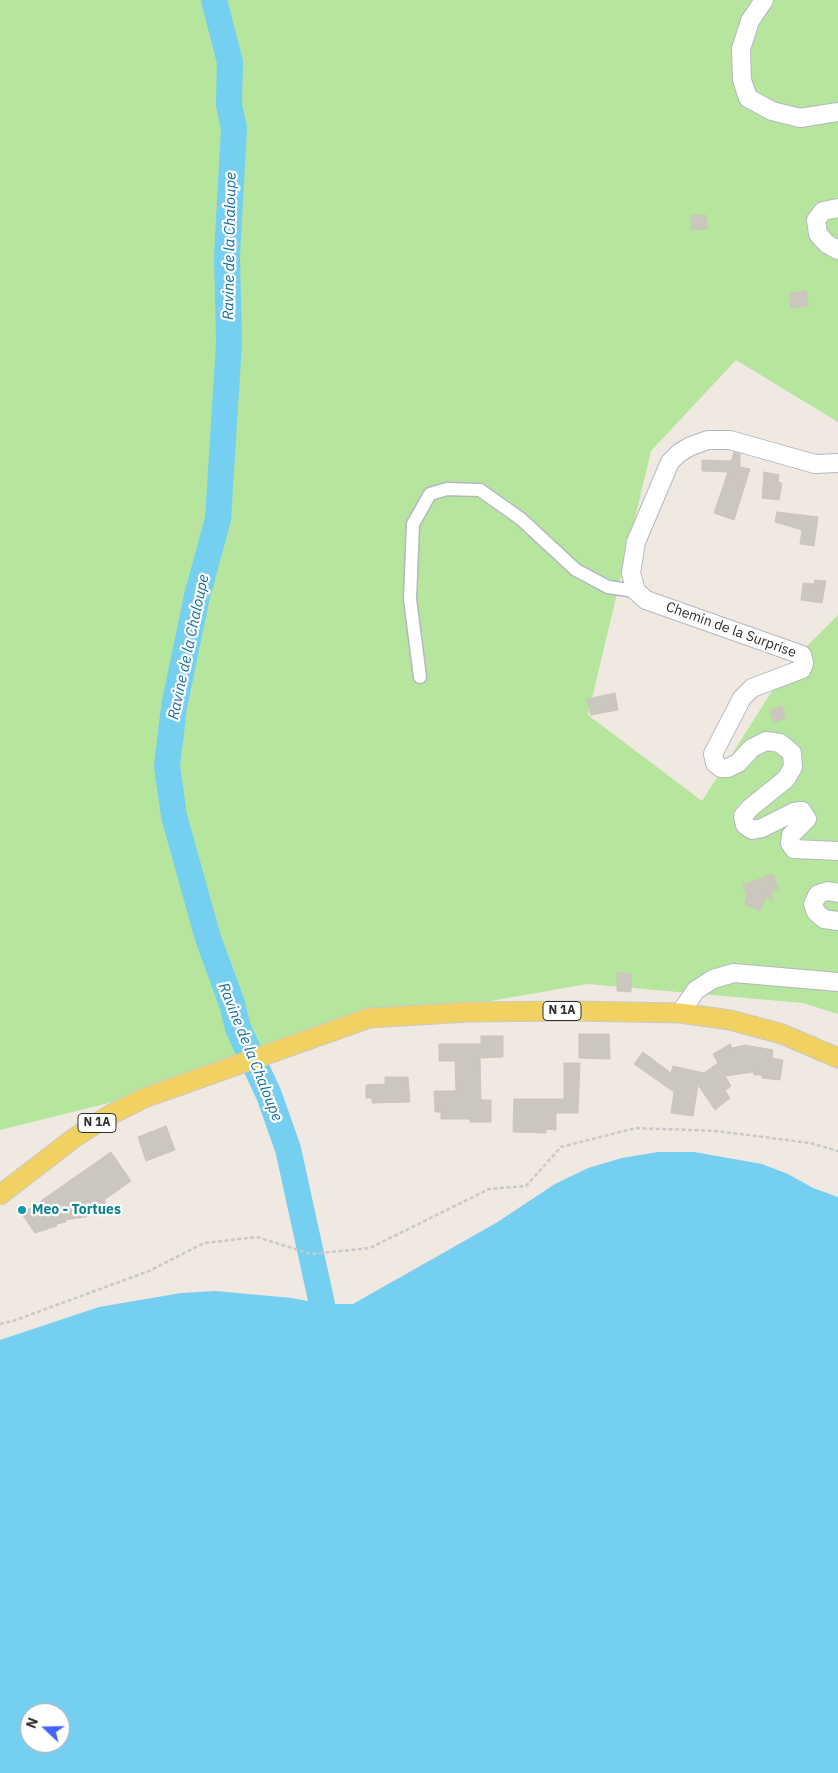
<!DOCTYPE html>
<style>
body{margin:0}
#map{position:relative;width:838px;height:1773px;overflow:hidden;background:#efe9e1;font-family:"IBM Plex Sans",sans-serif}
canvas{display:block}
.north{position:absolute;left:20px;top:1703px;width:50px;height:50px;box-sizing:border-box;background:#fff;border:1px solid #ababab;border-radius:50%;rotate:291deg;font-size:14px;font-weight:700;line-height:20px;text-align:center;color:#2e2e2e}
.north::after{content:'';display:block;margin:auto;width:18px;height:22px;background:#4264fb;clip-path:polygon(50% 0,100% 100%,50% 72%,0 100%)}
</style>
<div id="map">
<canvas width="838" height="1773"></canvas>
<div class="north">N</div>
</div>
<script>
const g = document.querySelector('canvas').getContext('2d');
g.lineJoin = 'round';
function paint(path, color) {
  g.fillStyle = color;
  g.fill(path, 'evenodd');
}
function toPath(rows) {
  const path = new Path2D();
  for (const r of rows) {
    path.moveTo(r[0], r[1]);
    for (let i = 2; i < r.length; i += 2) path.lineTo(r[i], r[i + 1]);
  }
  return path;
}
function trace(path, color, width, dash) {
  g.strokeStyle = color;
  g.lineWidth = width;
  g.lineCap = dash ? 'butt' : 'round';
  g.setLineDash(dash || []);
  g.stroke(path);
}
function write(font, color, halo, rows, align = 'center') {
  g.font = font + ' "IBM Plex Sans",sans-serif';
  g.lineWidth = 4.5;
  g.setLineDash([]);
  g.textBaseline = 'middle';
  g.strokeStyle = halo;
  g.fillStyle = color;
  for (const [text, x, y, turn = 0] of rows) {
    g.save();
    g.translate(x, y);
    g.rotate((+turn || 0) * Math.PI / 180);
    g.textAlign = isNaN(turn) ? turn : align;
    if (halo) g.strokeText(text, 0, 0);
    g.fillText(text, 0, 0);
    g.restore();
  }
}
paint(toPath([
 [0,0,838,0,838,422,736,360,651,451,588,715,702,801,790,663,838,615,838,1014,803,1003,587,984,366,1023,121,1100,0,1130]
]), '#b6e59e');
paint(toPath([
 [658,1152,694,1152,762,1164,788,1174,813,1188,838,1197,838,1773,0,1773,0,1340,99,1307,181,1293,215,1291,292,1298,322,1304,353,1304,496,1223,555,1184,588,1168,622,1158],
 [30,1713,60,1713,60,1743,30,1743]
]), '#75cff0');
trace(toPath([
 [214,0,230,62,229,105,234,128,227,256,229,343,218,519,197,596,174,707,167,766,174,816,208,938,232,1004,238,1028,269,1095,288,1149,322,1304]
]), '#75cff0', 26);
const building = toPath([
 [691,215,706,215,707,229,692,230,691,215],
 [806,291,808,306,791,308,790,293,806,291],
 [734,452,740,454,740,467,750,469,734,520,714,513,728,472,702,471,702,460,731,461,734,452],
 [764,472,779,475,778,482,782,483,779,500,762,498,764,472],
 [777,512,818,517,814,546,800,544,802,530,775,522,777,512],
 [815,580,826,581,822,603,801,600,803,583,814,584,815,580],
 [615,693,618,710,591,715,587,699,615,693],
 [782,706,786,718,774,722,770,710,782,706],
 [773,874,778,889,771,892,773,900,766,896,760,911,745,904,747,897,743,885,773,874],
 [617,973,631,974,631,992,617,991,617,973],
 [579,1034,609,1034,610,1059,579,1058,579,1034],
 [481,1036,503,1036,503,1057,480,1058,481,1100,491,1100,491,1122,470,1122,470,1119,441,1119,441,1112,435,1112,434,1091,456,1091,455,1061,439,1061,439,1044,481,1044,481,1036],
 [730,1044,732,1048,745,1045,773,1050,772,1058,783,1060,780,1080,762,1078,762,1075,754,1075,754,1072,725,1076,731,1086,725,1091,730,1098,715,1110,698,1085,693,1116,671,1113,674,1092,634,1064,643,1052,671,1073,673,1066,704,1073,718,1063,713,1054,730,1044],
 [564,1063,580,1063,578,1113,556,1113,556,1130,546,1129,546,1133,513,1132,514,1099,564,1099,564,1063],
 [385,1077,408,1077,410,1102,372,1103,372,1098,366,1098,366,1085,385,1084,385,1077],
 [166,1126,175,1150,146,1161,138,1137,166,1126],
 [111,1152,131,1181,104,1200,106,1203,86,1217,65,1220,66,1222,56,1224,57,1226,35,1233,22,1214,111,1152]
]);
paint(building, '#cbc7bf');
trace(building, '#cbc5ba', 1);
const street = toPath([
 [420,677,410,599,413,524,430,494,447,489,480,490,521,519,576,570,608,587,636,591]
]);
const secondary = toPath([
 [764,0,750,21,741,49,742,80,748,98,772,111,800,118,838,112],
 [838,208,823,211,816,220,818,234,827,244,838,250],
 [838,463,815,464,730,440,708,440,691,446,679,453,670,462,636,542,631,573,636,591,646,600,802,655,804,663,802,669,752,688,742,698,713,754,715,763,721,768,728,768,738,763,752,748,766,741,780,743,792,753,793,767,786,779,750,808,743,816,745,825,752,830,762,828,794,812,802,811,807,819,791,835,790,843,794,849,838,851],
 [838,893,828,891,818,894,813,904,816,912,824,919,838,921],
 [680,1013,696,990,713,979,734,973,838,982]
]);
const primary = toPath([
 [0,1195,74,1138,108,1116,144,1098,369,1018,469,1012,573,1011,680,1013,730,1020,782,1034,838,1058]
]);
trace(street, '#b4b7c1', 15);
trace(secondary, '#b4b7c1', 20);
trace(primary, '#c9c9c9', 21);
trace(toPath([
 [0,1324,13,1321,149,1271,204,1243,257,1237,311,1254,370,1248,489,1189,526,1186,561,1147,636,1128,716,1131,810,1143,838,1151]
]), '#c9c9c9', 2.5, [4, 2.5]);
trace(street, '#fff', 12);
trace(secondary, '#fff', 18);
trace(primary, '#f2d163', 19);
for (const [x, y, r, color] of [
 [22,1210,5,"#0f9aa8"]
]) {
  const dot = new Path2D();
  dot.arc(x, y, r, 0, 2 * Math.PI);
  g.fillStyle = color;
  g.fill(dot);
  trace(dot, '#fff', 2);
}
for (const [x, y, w] of [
 [562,1011,38],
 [97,1123,38]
]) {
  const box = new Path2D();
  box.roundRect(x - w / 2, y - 9.5, w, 19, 4);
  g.fillStyle = '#fff';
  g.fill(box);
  trace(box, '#2e2e2e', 1);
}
write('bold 12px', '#2e2e2e', null, [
 ["N 1A",562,1011],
 ["N 1A",97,1123]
]);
write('14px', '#2e2e2e', '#fff', [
 ["Chemin de la Surprise",731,630,20]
]);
write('bold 14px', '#0d838f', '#fff', [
 ["Meo - Tortues",32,1210]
], 'left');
write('italic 15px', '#0d6fa3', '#fff', [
 ["Ravine de la Chaloupe",230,246,-89],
 ["Ravine de la Chaloupe",189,647,-78],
 ["Ravine de la Chaloupe",250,1052,68]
]);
</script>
